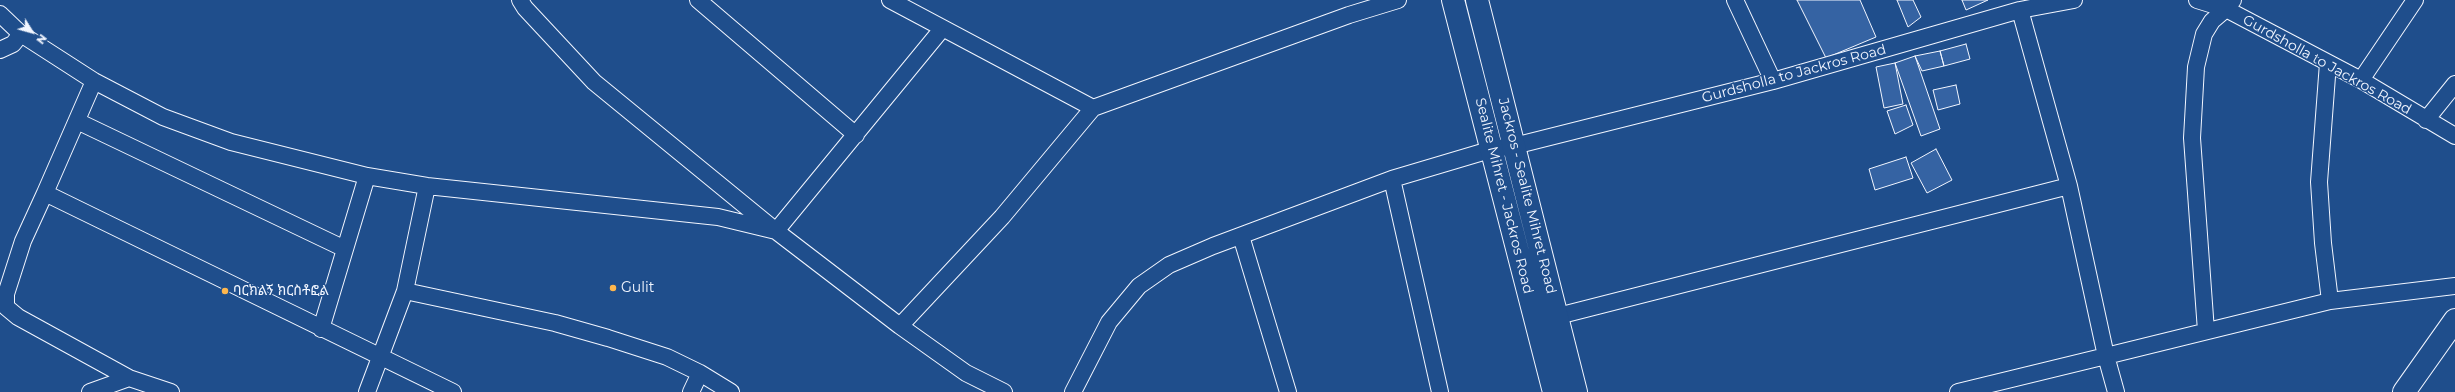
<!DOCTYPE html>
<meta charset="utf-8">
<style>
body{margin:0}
#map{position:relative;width:2455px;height:392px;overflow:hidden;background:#1f4e8c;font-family:Montserrat,sans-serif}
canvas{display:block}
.north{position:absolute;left:12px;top:12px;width:40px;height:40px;-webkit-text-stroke:3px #1f4e8c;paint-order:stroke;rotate:127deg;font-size:11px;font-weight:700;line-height:16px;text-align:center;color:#f2f6ff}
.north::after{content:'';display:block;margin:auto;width:14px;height:18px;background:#f2f6ff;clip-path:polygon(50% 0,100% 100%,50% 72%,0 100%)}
</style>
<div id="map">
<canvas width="2455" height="392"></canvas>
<div class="north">N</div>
</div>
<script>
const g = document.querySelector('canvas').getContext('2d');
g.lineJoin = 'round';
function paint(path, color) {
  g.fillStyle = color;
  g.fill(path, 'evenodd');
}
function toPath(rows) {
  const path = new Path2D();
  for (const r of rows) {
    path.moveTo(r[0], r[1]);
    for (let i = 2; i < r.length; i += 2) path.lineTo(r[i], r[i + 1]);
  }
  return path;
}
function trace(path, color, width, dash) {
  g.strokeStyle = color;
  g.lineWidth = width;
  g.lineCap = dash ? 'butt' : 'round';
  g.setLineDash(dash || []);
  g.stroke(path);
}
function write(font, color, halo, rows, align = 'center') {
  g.font = font + ' Montserrat,"Noto Sans Ethiopic",sans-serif';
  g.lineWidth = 3;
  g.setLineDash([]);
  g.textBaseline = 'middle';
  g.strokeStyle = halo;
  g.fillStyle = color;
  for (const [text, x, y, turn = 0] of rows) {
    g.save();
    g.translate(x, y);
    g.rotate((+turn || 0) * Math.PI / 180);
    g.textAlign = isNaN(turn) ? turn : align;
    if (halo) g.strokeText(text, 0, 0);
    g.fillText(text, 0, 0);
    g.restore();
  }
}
const building = toPath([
 [1797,0,1860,0,1876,37,1826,58,1797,0],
 [1897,0,1913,0,1921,17,1908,27,1897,0],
 [1962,0,1988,0,1966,10,1962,0],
 [1966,44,1970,59,1944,66,1940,51,1966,44],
 [1940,51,1944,66,1922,71,1915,56,1940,51],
 [1915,56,1940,129,1921,136,1895,63,1915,56],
 [1895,63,1903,104,1884,108,1876,67,1895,63],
 [1956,85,1960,104,1938,110,1933,90,1956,85],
 [1906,105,1913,125,1895,134,1887,111,1906,105],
 [1936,149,1952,180,1927,193,1911,163,1936,149],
 [1906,157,1913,178,1875,190,1869,169,1906,157]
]);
paint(building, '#3563a3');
trace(building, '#f2f6ff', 1);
const minor = toPath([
 [698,0,856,135],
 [890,0,1093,108,1349,15,1398,0],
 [1735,0,1773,81],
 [2197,0,2226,9,2361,80,2455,136],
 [2020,10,2069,186,2106,356,2330,301,2455,286],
 [0,14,21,34,94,81,163,117,231,142,367,176,427,186,718,217,776,231,594,82,525,8,520,0],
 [942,29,776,231,900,326,966,373,1004,392],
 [0,50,13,44,21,34],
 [2328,63,2319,182,2323,243,2330,301],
 [2361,80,2415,0],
 [2426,120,2455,84],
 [77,121,345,249],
 [1392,179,1440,392],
 [45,193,94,81],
 [1241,236,1288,392],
 [405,291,427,186],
 [1558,316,2069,186],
 [900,326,1002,217,1093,108],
 [321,329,367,176],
 [2206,331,2192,138,2196,67,2204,34,2212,21,2226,9,2233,0],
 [90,392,129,378],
 [171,392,129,378,18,317,6,307,6,294,23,241,45,193,453,392],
 [367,392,405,291,555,323,608,338,667,357,700,373,731,392],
 [691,392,700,373],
 [1073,392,1109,322,1139,286,1169,265,1213,246,1392,179,1493,149,1514,146,1773,81,2020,10,2074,0],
 [1958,392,2106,356,2116,392]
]);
const primary = toPath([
 [1453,0,1554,392],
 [1477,0,1576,392],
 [2404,392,2455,320]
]);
trace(minor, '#f2f6ff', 18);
trace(primary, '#f2f6ff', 24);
trace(minor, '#1f4e8c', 16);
trace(primary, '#1f4e8c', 22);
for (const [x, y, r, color] of [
 [613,288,4,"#ffb74d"],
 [225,291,4,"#ffb74d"]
]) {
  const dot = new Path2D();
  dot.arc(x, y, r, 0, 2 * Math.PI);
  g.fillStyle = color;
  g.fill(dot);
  trace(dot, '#1f4e8c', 1.5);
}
write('14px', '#f2f6ff', '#1f4e8c', [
 ["Gurdsholla to Jackros Road",2327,65,29],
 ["Gurdsholla to Jackros Road",1794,74,-15],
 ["Sealite Mihret - Jackros Road",1504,196,76],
 ["Jackros - Sealite Mihret Road",1527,196,76]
]);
write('14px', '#f2f6ff', '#1f4e8c', [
 ["Gulit",621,288],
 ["ባርክልኝ ክርስቶፎል",233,291]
], 'left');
</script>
